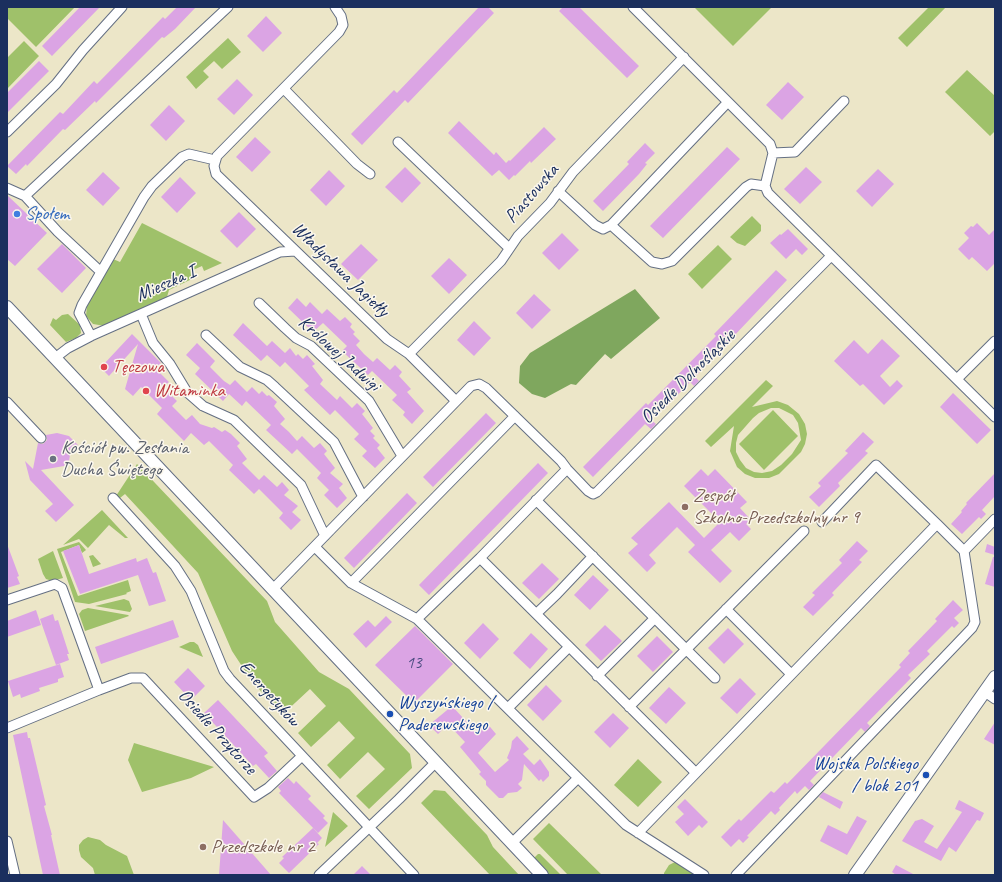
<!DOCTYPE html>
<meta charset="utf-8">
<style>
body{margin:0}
#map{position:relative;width:1002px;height:882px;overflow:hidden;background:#ece6c8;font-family:Caveat,sans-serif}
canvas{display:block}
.frame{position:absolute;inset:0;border:8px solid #1b2f5e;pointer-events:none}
</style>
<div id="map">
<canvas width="1002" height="882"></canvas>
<div class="frame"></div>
</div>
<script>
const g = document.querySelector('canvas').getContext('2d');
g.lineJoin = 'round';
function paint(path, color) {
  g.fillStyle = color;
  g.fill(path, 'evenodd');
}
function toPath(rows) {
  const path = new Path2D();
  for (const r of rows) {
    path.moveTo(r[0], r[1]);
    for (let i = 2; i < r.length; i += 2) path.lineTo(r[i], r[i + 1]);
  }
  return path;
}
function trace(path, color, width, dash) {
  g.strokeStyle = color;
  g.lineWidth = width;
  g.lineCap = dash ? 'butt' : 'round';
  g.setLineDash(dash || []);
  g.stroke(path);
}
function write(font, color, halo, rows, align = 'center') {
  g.font = font + ' Caveat,sans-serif';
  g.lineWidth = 3;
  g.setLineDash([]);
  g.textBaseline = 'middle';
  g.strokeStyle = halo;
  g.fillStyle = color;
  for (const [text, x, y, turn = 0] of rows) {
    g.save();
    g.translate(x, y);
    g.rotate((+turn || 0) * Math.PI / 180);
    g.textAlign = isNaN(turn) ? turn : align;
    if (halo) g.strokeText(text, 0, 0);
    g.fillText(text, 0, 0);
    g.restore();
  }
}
paint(toPath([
 [7,7,75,7,36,47,7,18],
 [694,7,772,7,733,46],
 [929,7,946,7,907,47,898,38],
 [228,38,241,52,222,69,214,61,203,71,209,77,196,89,186,77],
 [24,41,39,56,7,89,7,58],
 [967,70,995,96,995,131,990,136,945,92],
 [752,216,761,225,761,231,745,246,737,243,730,237],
 [142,223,222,263,204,271,202,266,191,271,194,278,169,290,167,297,105,326,93,324,86,316,87,306,113,259,120,262],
 [718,245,732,259,702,289,688,274],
 [68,314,80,325,81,333,76,338,66,342,50,325,53,318,56,320,62,315],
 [766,380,773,386,752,407,777,401,788,405,799,414,805,424,807,434,805,444,801,452,779,474,769,478,755,478,745,474,737,467,730,451,734,426,711,447,705,441],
 [771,408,779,408,793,415,798,423,801,440,792,454,781,465,772,471,762,473,754,472,746,468,740,460,736,452,736,443,738,435,753,418,759,413],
 [773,410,798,436,764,470,739,444],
 [137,464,267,601,275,622,319,672,349,689,410,754,412,768,369,809,356,796,385,769,368,752,340,779,327,765,355,738,339,721,311,747,298,733,326,706,310,689,282,715,251,680,232,651,198,573,125,494,120,498,116,496],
 [102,510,128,538,125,538,109,525,88,548,79,539,63,545],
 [79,542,86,550,82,553,79,545,61,552,78,596,128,580,131,591,126,593,127,594,89,604,75,602,57,549],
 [53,551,63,578,52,581,46,579,43,574,38,559],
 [93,555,101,564,93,567,89,556],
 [124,599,129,601,132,609,130,612,95,606],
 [88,608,128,615,129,616,85,631,79,614,82,610],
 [190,642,194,642,198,645,203,657,179,647],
 [134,743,214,767,191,778,142,792,128,760],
 [638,759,662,782,638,807,614,785],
 [434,790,445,791,487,835,493,847,519,875,490,875,421,803],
 [333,812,348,826,325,847],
 [549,823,602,875,568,875,533,839],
 [88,837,100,840,106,845,127,856,134,875,95,875,93,868,81,857,79,850,79,845,83,840],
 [538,854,540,854,561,875,549,875,534,858],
 [675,862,695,875,664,875,664,873,669,865]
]), '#9fc16a');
paint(toPath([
 [635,289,660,318,611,359,605,354,576,385,571,384,545,398,532,394,519,383,520,366,530,353]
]), '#7fa75e');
paint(toPath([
 [80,7,100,7,52,56,42,46],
 [177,7,196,7,175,29,164,38,162,37,96,103,95,101,65,130,63,129,27,166,26,164,16,174,7,166,60,112,63,114,94,81,97,84,163,17,165,19],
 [479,7,488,7,494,13,408,103,405,100,362,145,351,134,394,90,397,93],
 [563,7,579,7,639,66,627,78,559,11],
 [266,16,282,33,263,52,247,36],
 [39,61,49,71,7,113,7,93],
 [237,79,253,95,234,115,217,99],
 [788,82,804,97,782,120,766,105],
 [169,105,185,121,166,141,150,125],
 [459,121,494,155,496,152,506,163,509,160,510,161,544,127,556,139,531,163,530,161,515,176,514,175,509,180,499,170,492,176,448,133],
 [255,137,271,152,252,172,236,157],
 [645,143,655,153,645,163,647,164,639,174,603,211,593,201,629,164,627,162],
 [727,147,740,159,663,238,650,226],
 [405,167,421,183,402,203,385,187],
 [806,167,822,182,800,204,784,189],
 [878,169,894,184,872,207,856,191],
 [329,170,345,186,326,206,310,190],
 [103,172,120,188,103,206,86,190],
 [180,177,196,193,177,213,161,197],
 [7,195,47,233,15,266,7,259],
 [239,212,256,229,237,248,220,231],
 [977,223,989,235,995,229,995,263,987,271,972,257,969,260,958,249,969,238,964,233,971,226,973,227],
 [788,229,808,249,802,255,796,249,786,259,770,243,780,234,781,235],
 [562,233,579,250,559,270,542,253],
 [62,244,86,268,62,293,37,269],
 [361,244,378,260,358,280,341,264],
 [449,258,467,275,449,294,431,276],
 [776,270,787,280,695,377,699,381,694,386,690,382,664,409,661,407,650,419,656,424,651,429,645,424,593,477,583,467,646,403,648,405,716,336,714,334],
 [534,294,551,310,532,329,516,313],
 [297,298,306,307,310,302,322,314,327,309,340,321,345,317,352,324,350,327,355,332,353,334,360,341,356,345,364,354,373,362,377,358,390,370,395,365,402,372,399,376,411,389,407,392,424,411,412,424,403,415,405,412,392,400,397,395,372,371,368,375,342,351,347,346,323,323,313,332,288,308],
 [474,321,491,338,474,356,457,340],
 [243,323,267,346,272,341,285,353,290,348,296,356,298,354,303,359,307,355,315,364,312,366,323,380,320,384,337,400,340,396,352,408,357,403,365,411,362,414,373,428,370,431,375,436,373,438,380,445,377,448,385,458,375,468,362,456,367,451,354,439,359,434,335,410,330,415,304,390,309,386,285,362,280,367,267,355,261,361,233,335],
 [132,334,161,363,155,368,169,382,163,387,177,401,172,406,186,420,192,415,200,424,212,428,214,427,222,432,225,430,231,434,240,443,237,446,247,459,242,463,259,480,264,475,277,487,282,482,289,490,284,495,298,506,292,512,301,520,291,530,279,518,283,513,259,489,254,494,229,470,233,465,209,441,204,445,191,433,184,441,157,414,162,408,141,387,133,396,125,389,138,344,109,376,103,370,103,365],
 [882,339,900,356,880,376,890,387,897,380,903,386,884,405,863,384,860,386,834,361,854,340,868,354],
 [197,343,215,361,210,367,224,381,230,385,235,380,247,392,252,387,259,394,262,391,267,396,269,395,277,402,274,406,285,419,280,424,289,432,297,441,302,436,314,448,320,443,327,451,324,454,335,468,330,473,343,484,339,488,347,498,337,508,324,495,329,490,317,478,321,473,297,449,292,454,266,430,271,425,246,401,242,406,229,394,223,401,195,374,200,368,186,355],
 [953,393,991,430,977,444,940,407],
 [486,413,496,423,433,487,423,477],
 [863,432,874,442,865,451,868,453,838,483,840,486,819,507,809,497,821,486,818,483,848,453,845,451],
 [57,433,69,436,78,445,69,454,70,455,69,461,64,466,41,470,74,505,56,522,45,511,53,504,30,480,25,461,33,469,38,443,43,444,47,440,46,435],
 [538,463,548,473,429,595,419,585],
 [701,469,708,476,715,469,747,502,740,508,751,520,746,524,751,529,739,541,730,532,711,550,732,571,720,583,688,552,695,545,677,527,649,555,656,563,647,572,628,553,638,544,631,538,669,502,704,538,720,522,684,486],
 [995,473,995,496,982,510,986,514,981,519,979,517,962,534,951,524,962,512,961,511,967,504,966,503],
 [407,493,417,503,354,568,344,558],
 [857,541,868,551,859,560,862,562,832,593,834,595,813,616,803,607,815,595,812,593,842,563,839,560],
 [7,544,19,576,17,577,20,584,7,588],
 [987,544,995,547,995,555,985,552],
 [79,545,89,574,136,558,137,562,147,558,153,573,156,572,166,601,149,606,138,575,80,594,63,551],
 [993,557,995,557,995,587,985,584],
 [542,563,559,579,539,599,522,583],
 [593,575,609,590,590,610,574,595],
 [953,600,963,610,954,618,959,623,954,628,952,626,927,651,930,654,908,675,911,678,867,723,870,726,865,732,861,728,810,781,814,785,809,790,805,786,797,794,795,791,779,808,780,810,775,815,771,811,747,836,749,837,743,843,739,839,731,847,721,837,739,819,741,821,771,791,774,793,785,782,787,784,901,667,899,665,910,653,908,651,937,621,935,619],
 [36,610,41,625,7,637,7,621],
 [53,614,55,621,58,620,69,654,67,654,69,660,56,665,40,619],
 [386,616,392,622,366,648,353,634,368,620,375,627],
 [173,620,179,637,101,664,95,647],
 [483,623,499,639,480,659,464,643],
 [605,625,622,641,601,661,585,645],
 [415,626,453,664,414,703,375,665],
 [728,628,744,644,724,664,708,648],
 [531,633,548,649,530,669,513,653],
 [657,636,673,652,653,672,637,656],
 [60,664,64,677,58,679,58,682,39,688,40,691,21,698,20,694,13,697,8,681],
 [188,668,205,686,191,700,174,682],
 [740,678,756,694,737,714,720,698],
 [546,685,562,701,543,721,527,705],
 [669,687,686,703,666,724,649,708],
 [218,700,268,753,264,756,277,771,269,778,256,764,253,766,204,713],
 [452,706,476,732,486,722,496,734,478,753,495,772,509,760,507,758,511,748,512,741,517,736,529,749,523,754,534,765,540,759,549,772,549,776,543,782,541,779,539,781,524,764,522,780,518,784,522,788,517,792,508,793,503,798,499,798,486,785,486,781,479,774,481,772,460,747,465,742,448,724,438,734,429,725],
 [613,713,629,728,610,748,594,732],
 [995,722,995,745,984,739],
 [27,732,28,738,30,738,46,805,44,806,52,835,51,835,60,875,43,875,13,735],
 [288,778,294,784,296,781,311,796,308,799,325,816,323,818,328,823,318,833,279,793,281,791,278,787],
 [823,792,843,802,840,809,819,797],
 [685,799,708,822,702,828,699,825,688,836,675,822,684,814,677,807],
 [959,800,984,813,980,821,977,820,956,852,949,847,941,861,902,841,915,821,922,819,934,826,924,842,937,849,962,812,955,809],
 [857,816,867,821,847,855,820,841,828,825,847,834],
 [223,820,244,844,271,875,219,875],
 [313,828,322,838,317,843,319,844,289,873,279,863,284,858,282,857],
 [896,865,915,875,896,875,892,872],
 [362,866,371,875,353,875]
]), '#dba4e4');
const street = toPath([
 [335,7,341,16,343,25,339,32,217,156,214,166,216,174,387,339,409,354,456,401],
 [633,7,770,144,773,153,765,186,768,193,995,417],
 [284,89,357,164,370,174],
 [7,132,56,84,83,50,122,7],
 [398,142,509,248],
 [773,153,795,152,844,101],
 [7,188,25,196,58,232,101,272],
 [558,191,595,225,603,229,611,225,728,102],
 [25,196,228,7],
 [611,225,652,262,662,264,672,261,746,187,751,184,765,186],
 [259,303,285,328,296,338,311,346,369,401,402,456],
 [141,314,153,343,170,364,187,392,203,406,234,420,301,485,325,536],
 [206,335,240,367,267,380,275,387,334,442,363,497],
 [91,336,79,313,82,305,144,197,152,186,182,157,189,154,215,160],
 [409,354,501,261,518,236,550,203,573,172,684,57],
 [55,358,68,348,91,336,280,252,295,251],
 [957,379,995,341],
 [7,402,41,438],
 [113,498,175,566,191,591,224,671,230,679,414,875],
 [536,500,715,678],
 [822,522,876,465,937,524],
 [315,547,351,583,417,619,626,825,704,875],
 [480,558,696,773],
 [351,583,515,416],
 [273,589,471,386,479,384,486,388,561,461,567,469,588,491,593,494,597,492,831,256],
 [7,600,55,584,62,588,99,690,7,728],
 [726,609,791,674],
 [536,614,557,594,593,556],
 [417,619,480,558,567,469],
 [597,676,655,618],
 [99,690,131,678,143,678,254,797,268,788,302,756],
 [985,692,995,699],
 [629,707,804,531],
 [508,708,569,647],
 [638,833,937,524,964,551],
 [7,841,15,875],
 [512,843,578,778],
 [319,875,399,799,436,762],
 [736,875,972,628,975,622,964,551,995,519]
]);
const secondary = toPath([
 [7,307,542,875],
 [855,875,995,677]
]);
trace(street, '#646f83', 11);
trace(secondary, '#646f83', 14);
trace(street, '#fff', 9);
trace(secondary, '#fff', 12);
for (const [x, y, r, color] of [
 [17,214,4,"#3f7fe0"],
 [104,367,4,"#e0444e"],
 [146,391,4,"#e0444e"],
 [53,459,4,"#6b7280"],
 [685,507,4,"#8d6e63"],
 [390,714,4,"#1a4fb4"],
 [926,775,4,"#1a4fb4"],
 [203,847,4,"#8d6e63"]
]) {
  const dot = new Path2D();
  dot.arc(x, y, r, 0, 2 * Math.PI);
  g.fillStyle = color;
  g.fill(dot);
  trace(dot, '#fbf7ec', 1.5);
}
write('17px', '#4b4c80', null, [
 ["13",414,664]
]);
write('19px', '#1b2f5e', '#fbf7ec', [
 ["Piastowska",532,194,-49],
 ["Władysława Jagiełły",340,270,44],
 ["Mieszka I",166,284,-24],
 ["Królowej Jadwigi",339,354,42],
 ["Osiedle Dolnośląskie",688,377,-45],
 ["Energetyków",269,694,48],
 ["Osiedle Przytorze",217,732,48]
]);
write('19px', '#366cbe', '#fbf7ec', [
 ["Społem",25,214]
], 'left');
write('19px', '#be3a42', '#fbf7ec', [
 ["Tęczowa",112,367],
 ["Witaminka",154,391]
], 'left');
write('19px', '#5b616d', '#fbf7ec', [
 ["Kościół pw. Zesłania",61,448],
 ["Ducha Świętego",61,470]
], 'left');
write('19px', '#785e54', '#fbf7ec', [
 ["Zespół",693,496],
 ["Szkolno-Przedszkolny nr 9",693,518],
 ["Przedszkole nr 2",211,847]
], 'left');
write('19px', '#164399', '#fbf7ec', [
 ["Wyszyńskiego /",398,703],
 ["Paderewskiego",398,725],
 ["Wojska Polskiego",918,764,"right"],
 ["/ blok 201",918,786,"right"]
], 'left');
</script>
